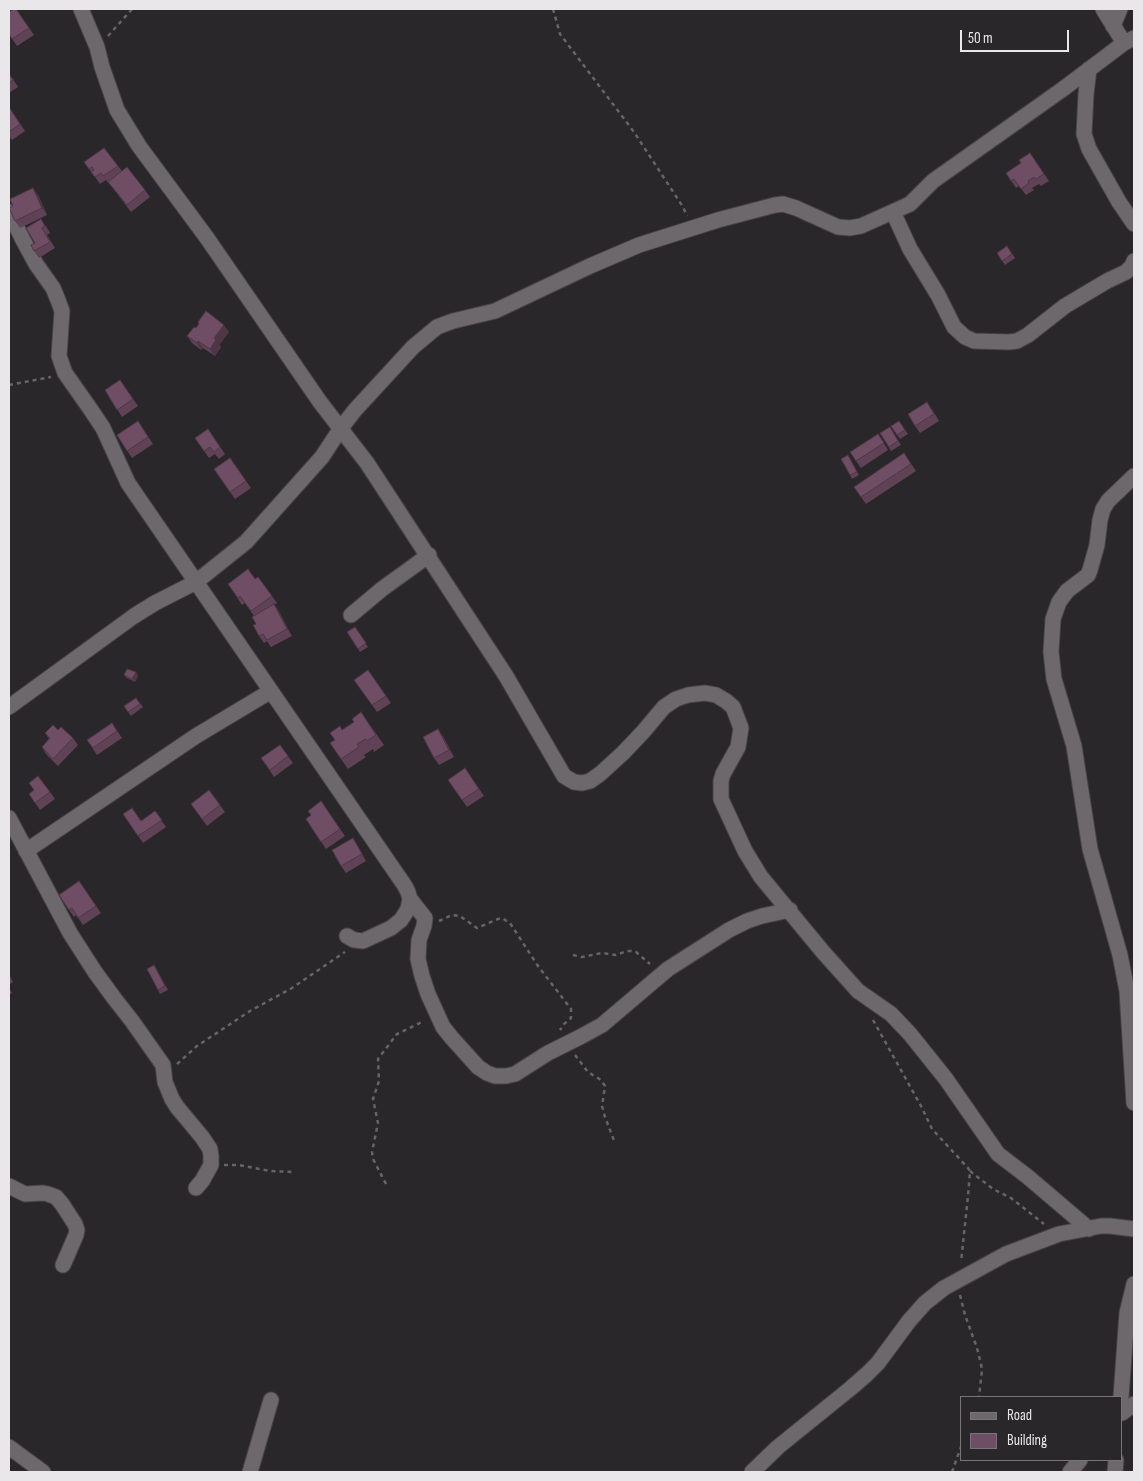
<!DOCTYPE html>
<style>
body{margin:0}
#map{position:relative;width:1143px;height:1481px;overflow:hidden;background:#2a272b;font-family:"Sofia Sans Condensed",sans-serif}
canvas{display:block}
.frame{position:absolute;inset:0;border:10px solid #e9e7e9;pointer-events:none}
.legend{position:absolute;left:960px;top:1396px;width:162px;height:65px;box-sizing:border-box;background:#2a272b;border:1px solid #767477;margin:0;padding:6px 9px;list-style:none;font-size:15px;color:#e9e7e9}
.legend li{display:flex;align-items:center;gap:10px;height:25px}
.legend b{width:25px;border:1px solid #767477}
.scale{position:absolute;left:960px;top:30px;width:109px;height:22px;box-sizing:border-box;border:2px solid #e9e7e9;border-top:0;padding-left:6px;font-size:15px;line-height:18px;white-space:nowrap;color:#e9e7e9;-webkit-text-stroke:4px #2a272b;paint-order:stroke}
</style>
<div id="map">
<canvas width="1143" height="1481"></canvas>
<div class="frame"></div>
<ul class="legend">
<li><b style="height:6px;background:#6c686c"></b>Road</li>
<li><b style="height:14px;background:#6f4d64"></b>Building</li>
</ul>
<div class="scale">50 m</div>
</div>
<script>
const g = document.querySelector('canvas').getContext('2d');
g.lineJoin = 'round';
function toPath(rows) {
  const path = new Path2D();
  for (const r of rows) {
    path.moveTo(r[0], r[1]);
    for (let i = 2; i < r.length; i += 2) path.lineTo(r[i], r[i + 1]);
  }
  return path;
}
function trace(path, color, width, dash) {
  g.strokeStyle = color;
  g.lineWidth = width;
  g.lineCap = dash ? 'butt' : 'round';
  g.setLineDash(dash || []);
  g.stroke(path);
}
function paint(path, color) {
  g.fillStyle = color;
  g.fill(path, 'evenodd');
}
const street = toPath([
 [81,9,97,47,102,67,117,110,139,146,207,238,320,402,367,463,506,676,564,776,574,782,582,783,590,781,600,774,623,753,643,732,664,707,676,699,688,695,705,693,716,695,726,701,733,707,741,728,738,747,723,774,721,781,721,799,745,851,761,877,823,952,858,991,891,1014,910,1034,946,1079,998,1154,1028,1177,1089,1229],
 [1103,9,1124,43],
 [1113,26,1120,9],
 [1089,69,1086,94,1084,134,1089,149,1119,202,1134,224],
 [9,212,23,240,36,264,53,288,58,300,62,311,59,356,65,373,91,410,103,428,128,483,405,886,408,892,410,899,408,909,401,920,391,928,363,941,354,940,347,936],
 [893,212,910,249,938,295,954,327,965,337,974,341,1009,342,1017,341,1028,335,1065,306,1107,281,1126,272,1132,266,1134,261],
 [1134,476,1108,501,1103,509,1100,520,1097,545,1090,570,1088,575,1067,591,1059,602,1053,619,1051,652,1054,679,1074,746,1090,849,1120,955,1127,991,1134,1103],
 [351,615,382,589,429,555],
 [9,707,134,616,155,603,196,582,246,542,322,457,341,428,355,410,413,347,437,327,453,321,495,311,590,266,639,245,718,220,775,205,783,204,796,208,838,227,850,228,861,226,910,204,933,181,1063,89,1124,43,1134,38],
 [9,818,70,933,95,972,114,998,132,1021,163,1065,165,1082,172,1099,177,1107,202,1137,210,1149,211,1156,211,1165,202,1181,196,1188],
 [26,851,196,736,271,691],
 [410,899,425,918,424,926,419,940,418,959,422,976,428,994,443,1027,451,1037,478,1067,487,1073,495,1076,506,1076,515,1074,548,1053,582,1036,602,1025,668,969,729,930,747,921,762,916,790,910],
 [9,1186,25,1194,43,1193,48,1194,56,1197,62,1204,75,1224,77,1230,76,1235,63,1265],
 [1121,1397,1127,1313,1134,1284],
 [1122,1413,1134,1404],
 [9,1447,43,1472],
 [250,1472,271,1400],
 [752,1472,778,1447,851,1388,867,1374,878,1363,909,1321,925,1303,944,1288,1006,1254,1059,1234,1101,1226,1110,1226,1134,1229],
 [1070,1472,1080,1460],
 [1115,1472,1116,1460]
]);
trace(street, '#464446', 17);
trace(toPath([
 [553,9,560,34,634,132,683,207,687,216],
 [108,36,132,9],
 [9,385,51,377],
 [439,921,452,915,460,916,477,928,498,919,502,918,510,923,538,966,571,1009,571,1018,564,1024,560,1030],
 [573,955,582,957,602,953,616,955,627,951,632,951,636,952,650,964],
 [873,1020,921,1106,932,1129,968,1168,970,1171,968,1196,961,1262],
 [575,1055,588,1072,601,1080,605,1086,602,1106,605,1117,615,1143],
 [177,1064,197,1046,250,1011,292,988,345,952],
 [224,1165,239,1165,270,1171,294,1172],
 [970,1171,993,1189,1011,1198,1044,1224],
 [386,1184,373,1159,372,1152,378,1123,373,1099,379,1081,378,1059,397,1034,424,1021],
 [960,1295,965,1315,977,1348,981,1364,982,1370,979,1397],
 [952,1472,962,1444]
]), '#676468', 2.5, [4, 4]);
trace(street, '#6c686c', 15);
paint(toPath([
 [16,9,34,35,17,46,9,34],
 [9,73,18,87,9,93],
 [9,107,25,131,12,140,9,136],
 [104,148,122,171,145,190,150,197,131,212,109,183,108,183,106,180,100,184,84,162],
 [1030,153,1049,181,1041,186,1039,184,1032,188,1034,190,1026,195,1019,186,1016,188,1006,173,1021,163],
 [38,195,47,215,20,228,15,221],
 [46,226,50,233,47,235,55,248,39,258,34,251,35,243,26,228],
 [1007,246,1015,258,1005,265,997,253],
 [198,322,229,332,219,345,221,347,215,356,203,348,201,350,192,343,187,336,196,328,199,324],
 [120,380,138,406,122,417,105,390],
 [932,409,939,421,920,433,915,426],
 [138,421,153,444,132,458,117,435],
 [899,421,908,434,900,439,891,426],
 [890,427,901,445,891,451,880,433],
 [208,429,225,454,219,459,215,454,209,458,195,438],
 [878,434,888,450,861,468,856,461],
 [904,453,916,471,866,504,854,487],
 [848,455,859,475,852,479,850,475],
 [230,458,251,488,235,499,214,469],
 [258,577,277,603,274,605,292,636,271,647,267,641,264,643,259,636,254,616,245,603,242,605,228,584,255,579],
 [355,627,368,647,360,652,347,632],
 [368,670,391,703,377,712,354,680],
 [136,672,138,676,135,682,127,678,124,675],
 [136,698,143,707,131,716,124,706],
 [361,712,384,745,374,752,373,749,364,755,366,757,348,769,330,743,335,740,342,730,354,722],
 [112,723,122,738,97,755,87,740],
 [58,730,73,738,78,745,58,766,46,754,42,747,49,739,45,733],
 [443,736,454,757,439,765,434,758],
 [280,745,293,763,274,777,261,758],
 [465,768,484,796,467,807,448,780],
 [29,783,50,792,55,799,40,810,29,794,34,790],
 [209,790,225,812,207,826,191,804],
 [321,801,345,836,326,849,306,819,311,815],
 [155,811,166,827,143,843,123,814,142,821],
 [353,838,366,861,346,873,341,866],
 [79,881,101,913,83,925,76,915,74,917,59,895],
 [154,965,168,990,160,994,158,990],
 [9,974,13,982,9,985],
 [9,988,12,993,9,995]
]), '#5f4256');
paint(toPath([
 [33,188,38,195,47,215,42,208],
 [224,325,229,332,219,345,221,347,215,356,210,349,214,338],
 [198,341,203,348,201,350,197,343],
 [274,604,279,611,292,636,287,629],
 [136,672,138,676,135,682,132,679],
 [438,729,443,736,454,757,449,750]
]), '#4e3646');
const building = toPath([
 [14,9,16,9,29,28,12,39,9,34,9,12,14,9],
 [9,74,13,80,9,83,9,74],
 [9,107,20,124,9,132,9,107],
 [104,148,118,166,103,176,101,173,95,177,91,172,94,170,92,167,89,169,84,162,104,148],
 [1030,153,1044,174,1036,179,1034,177,1028,181,1029,183,1021,189,1014,179,1011,181,1006,173,1021,163,1019,160,1030,153],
 [127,167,145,190,127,205,108,182,127,167],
 [33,188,42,208,15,221,9,208,13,206,10,199,33,188],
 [41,219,45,226,42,228,50,242,34,251,31,245,35,243,26,228,41,219],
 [1007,246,1012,254,1002,261,997,253,1007,246],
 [206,311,224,325,214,338,216,340,210,349,198,341,197,343,187,336,194,327,196,328,199,324,198,322,206,311],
 [120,380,133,399,117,410,105,390,120,380],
 [927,402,934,414,915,426,908,414,927,402],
 [138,421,148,437,127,451,117,435,138,421],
 [899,421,905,430,897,435,891,426,899,421],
 [890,427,898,441,889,447,880,433,890,427],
 [208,429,220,447,214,452,210,447,204,451,195,438,208,429],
 [878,434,884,443,856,461,850,452,878,434],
 [904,453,911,464,861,497,854,487,904,453],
 [848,455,857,472,850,475,841,459,848,455],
 [230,458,246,481,230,492,214,469,230,458],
 [248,569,255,579,258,577,272,596,251,611,240,596,238,598,228,584,248,569],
 [274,604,287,629,267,640,263,634,259,636,253,625,256,624,252,617,274,604],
 [355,627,366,643,358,649,347,632,355,627],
 [127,669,136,672,132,679,124,675,127,669],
 [368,670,386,696,372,705,354,680,368,670],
 [136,698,140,704,128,712,124,706,136,698],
 [361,712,376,735,367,741,366,739,357,744,359,747,341,759,330,743,335,740,330,733,340,726,342,730,354,722,352,719,361,712],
 [112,723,117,731,93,748,87,740,112,723],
 [53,725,58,730,61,727,73,738,53,759,42,747,50,738,45,733,53,725],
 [438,729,449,750,434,758,423,737,438,729],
 [280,745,288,756,270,770,261,758,280,745],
 [465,768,479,789,462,800,448,780,465,768],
 [38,776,50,792,35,803,29,794,34,790,29,783,38,776],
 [209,790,220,805,202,819,191,804,209,790],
 [321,801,340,829,321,842,306,819,311,815,308,811,321,801],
 [132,808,141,821,155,811,162,820,138,836,123,814,132,808],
 [353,838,362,854,341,866,332,850,353,838],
 [79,881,96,906,78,918,72,908,69,910,59,895,79,881],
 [154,965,165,986,158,990,147,969,154,965]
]);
paint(building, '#6f4d64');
trace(building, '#4e3646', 1);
</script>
